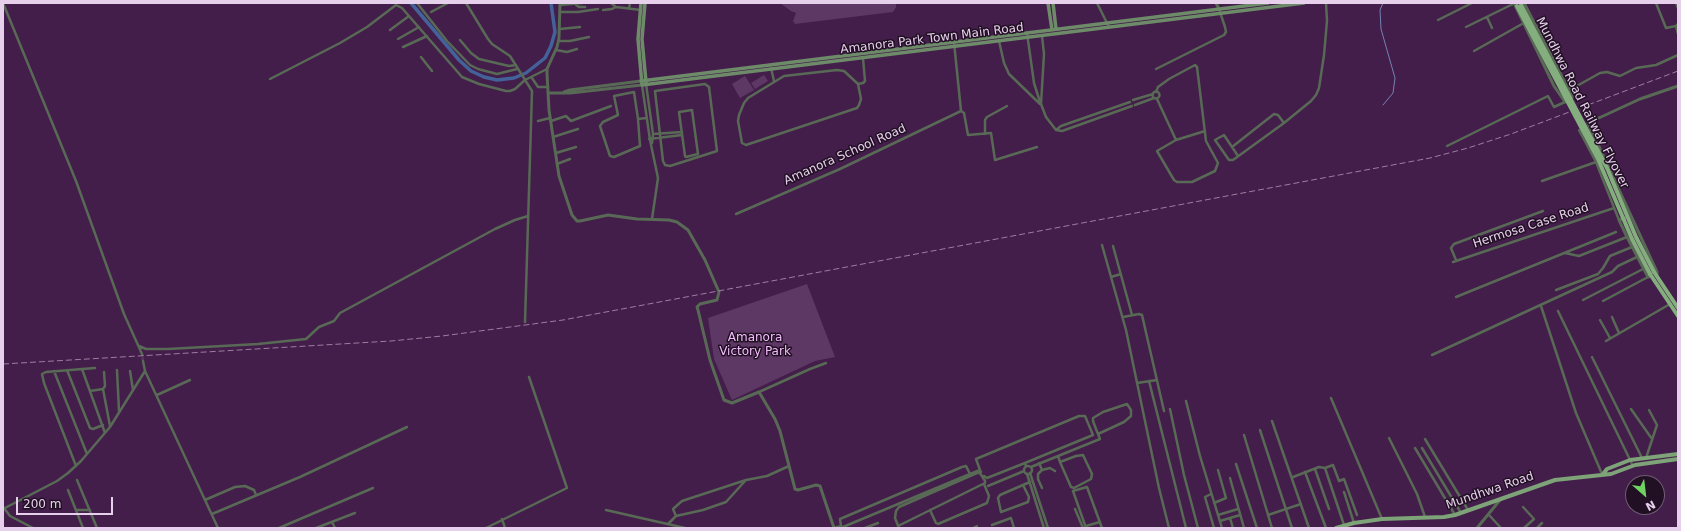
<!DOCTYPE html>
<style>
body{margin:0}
#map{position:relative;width:1681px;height:531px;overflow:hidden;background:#431e4a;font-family:"DejaVu Sans",sans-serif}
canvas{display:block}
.frame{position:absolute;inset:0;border:4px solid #e7d0eb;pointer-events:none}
.north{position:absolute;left:1625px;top:475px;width:40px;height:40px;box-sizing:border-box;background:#211024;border:1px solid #705d74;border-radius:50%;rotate:152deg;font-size:11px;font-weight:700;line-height:16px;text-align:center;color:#e7d0eb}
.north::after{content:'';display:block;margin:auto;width:14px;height:18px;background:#6ed360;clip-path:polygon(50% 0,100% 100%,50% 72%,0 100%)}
.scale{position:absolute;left:16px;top:497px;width:97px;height:18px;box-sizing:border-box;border:2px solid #e7d0eb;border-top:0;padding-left:5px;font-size:12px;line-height:14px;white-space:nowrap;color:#e7d0eb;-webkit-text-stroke:3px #211024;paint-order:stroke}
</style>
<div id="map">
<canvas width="1681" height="531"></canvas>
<div class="frame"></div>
<div class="north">N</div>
<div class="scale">200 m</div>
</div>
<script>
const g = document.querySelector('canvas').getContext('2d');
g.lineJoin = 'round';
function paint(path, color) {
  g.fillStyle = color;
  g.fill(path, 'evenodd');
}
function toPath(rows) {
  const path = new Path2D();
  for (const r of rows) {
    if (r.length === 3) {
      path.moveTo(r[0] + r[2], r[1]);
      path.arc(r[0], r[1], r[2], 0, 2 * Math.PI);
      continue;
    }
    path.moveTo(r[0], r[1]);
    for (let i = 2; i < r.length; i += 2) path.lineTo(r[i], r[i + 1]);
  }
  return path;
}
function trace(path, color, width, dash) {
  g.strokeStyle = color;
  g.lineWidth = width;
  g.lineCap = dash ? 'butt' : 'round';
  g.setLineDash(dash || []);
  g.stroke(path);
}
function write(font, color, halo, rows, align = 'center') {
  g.font = font + ' "DejaVu Sans",sans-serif';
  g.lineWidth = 3;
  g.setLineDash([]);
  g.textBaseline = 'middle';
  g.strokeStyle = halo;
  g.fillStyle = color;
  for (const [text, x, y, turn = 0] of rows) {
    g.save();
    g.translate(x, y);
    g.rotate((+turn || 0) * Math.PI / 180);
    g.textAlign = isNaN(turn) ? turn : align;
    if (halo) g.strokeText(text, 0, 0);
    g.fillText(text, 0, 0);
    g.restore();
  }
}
paint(toPath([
 [780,3,899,3,896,4,896,7,893,12,795,24,793,21,796,13,791,11],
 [764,75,768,81,755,89,751,83],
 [745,76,754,90,740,98,732,84],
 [807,284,835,357,815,361,732,400,714,359,708,318]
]), '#5e3864');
trace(toPath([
 [1383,105,1393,93,1395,78,1381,29,1380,10,1383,3]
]), '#7483b2', 1);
trace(toPath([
 [411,3,459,60,471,71,484,77,497,80,514,78,526,73,545,58,551,46,555,32,551,3]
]), '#43629a', 3.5);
trace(toPath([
 [142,354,143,361]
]), '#5c3962', 2.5, [2.5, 1]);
trace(toPath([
 [3,3,76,181,124,314,142,354],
 [417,3,447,41,470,65,478,69,497,74,517,69],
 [466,3,488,39,492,44,510,56,532,91,525,322],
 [611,3,616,7,641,10],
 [1097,3,1109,27],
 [1656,3,1666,28,1676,26,1678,24],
 [1676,3,1678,8],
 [560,5,582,3],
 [576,5,579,7,585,7],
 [629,8,630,3],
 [603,10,612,9,616,7],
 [431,12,448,3],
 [561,12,578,12,598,9],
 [1487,17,1492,28],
 [1438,20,1472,3],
 [1676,26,1678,34],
 [1466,27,1513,4],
 [560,29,580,27],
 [390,30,409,16],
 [1027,33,1034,83,1040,102],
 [1042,36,1044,54,1041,104,1046,117,1056,130,1062,131,1132,106],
 [398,39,419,27],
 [460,40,471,53,479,59,509,66,516,65],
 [559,41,570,41,589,37],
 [999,41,1004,63,1009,74,1040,104],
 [954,42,961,111,964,113,968,135,991,133,995,160,1037,147],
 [403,47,427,36],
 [556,50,567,52,577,49],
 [1474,51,1522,24],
 [421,57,432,71],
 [771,68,774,81],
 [1156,69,1224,35,1226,32,1225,27,1219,9],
 [837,70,844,71,858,84,861,99,859,105,857,108,746,145,742,143,738,121,739,115,744,103,748,98,784,76,837,70],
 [532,78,538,87,548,87],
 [270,79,340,43,367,27,396,5,402,8,462,77,479,84,506,91,510,91,515,89,525,80,547,69],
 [646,84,653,134,652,143],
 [705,84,709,87,717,151,670,166,665,165,663,161,655,91,705,84],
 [858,84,863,83,865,81,863,58],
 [642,85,650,140,658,178,652,219],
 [1568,88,1575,87,1600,73,1607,72,1620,76,1636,68,1656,65,1678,55],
 [1156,95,3.5],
 [1156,92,1158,87,1169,79,1195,65,1197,67,1206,141,1218,163,1215,171,1192,182,1177,182,1174,180,1157,151,1176,140,1205,131],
 [1157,99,1176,140],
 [1133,100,1153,94],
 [1135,105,1154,98],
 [692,110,698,154,686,157,685,156,679,112,692,110],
 [638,119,640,146,614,157,610,156,600,126,603,122,618,115,614,96,634,92,638,119,646,118],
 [538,121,550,118],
 [551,121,566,116,571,121,611,106],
 [1056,130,1061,126,1130,102],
 [1579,130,1596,162,1619,220],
 [653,134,682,132],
 [985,134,985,120,987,117,1007,106],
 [553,137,578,129],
 [649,139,682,135],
 [1447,146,1548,96,1554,107,1565,102],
 [1232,147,1224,135,1215,140,1229,160,1233,160,1284,123,1311,101,1316,95,1319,88,1324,55,1327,21,1326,3],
 [556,153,576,147],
 [1238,156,1232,147,1274,114,1278,115,1284,123],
 [557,164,570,159],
 [1542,181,1596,162],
 [736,214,840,169,961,111],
 [1102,245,1126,330,1159,488,1169,528],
 [1113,246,1132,315],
 [1565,253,1579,256,1627,237],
 [1456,260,1451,248,1454,244,1543,211],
 [1453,262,1614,208],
 [1111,277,1121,274],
 [1556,290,1598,274,1603,268,1610,256,1632,247],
 [1456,297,1616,232],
 [1583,300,1643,269],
 [1603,301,1648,277],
 [1541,306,1576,413,1602,474],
 [1558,311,1633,466],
 [1123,317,1139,314,1142,315,1164,411],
 [1612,317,1619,333],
 [1600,320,1610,338],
 [1606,341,1670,304],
 [139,346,146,349,168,349,258,344,306,339,319,327,334,321,340,313,495,229,515,220,528,216],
 [1432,355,1612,272,1618,266,1637,257],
 [1592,357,1642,458],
 [143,361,145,371,218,528],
 [82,369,105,433],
 [67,370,90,428,93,429,103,425],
 [117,370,119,411],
 [54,371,87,454],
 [130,371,133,390],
 [104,372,105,386,103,389,110,426],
 [1149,381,1186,528],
 [1137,383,1157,380],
 [90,391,103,389],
 [759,392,810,369,826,363],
 [157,395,190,380],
 [1331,398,1382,519],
 [1186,401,1200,456,1222,528],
 [1170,409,1184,475,1198,528],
 [1631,409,1652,439],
 [1272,421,1309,528],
 [1260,430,1292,528],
 [1244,435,1272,528],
 [1389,438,1417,494,1425,517],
 [1425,439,1468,510],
 [1415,448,1455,515],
 [1422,448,1461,513],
 [1058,456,1060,462,1071,487,1074,488,1091,479,1092,474,1083,455,1076,456,1060,462],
 [1646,458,1657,425,1649,410],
 [1039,463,1042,470,1038,474,1038,479,1042,488],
 [1236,464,1257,528],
 [1028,470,4],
 [76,466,44,383,42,374,46,372,95,368],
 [1031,467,1100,439,1096,429,1093,421,1093,418,1103,412,1127,404,1131,410,1131,416,1124,422,1098,434],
 [1325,468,1333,465,1339,481,1344,479,1357,515],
 [1315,469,1329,509],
 [980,470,976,459,1079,416,1085,416,1093,435,1025,463,1026,466],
 [1042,470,1050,468,1055,471],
 [1305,472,1326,528],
 [1030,473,1048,528],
 [1027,474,1044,528],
 [984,476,987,478,1025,463],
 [1293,477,1319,467,1325,468,1344,525],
 [1230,478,1244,528],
 [77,480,97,528],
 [1023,485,1029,497,1028,502,1001,512,998,498,1000,495,1023,485,1030,482],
 [988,486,1024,471],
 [68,490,83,528],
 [1344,492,1354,523],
 [1211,494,1205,497,1214,528],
 [205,500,235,487,245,486,254,490,256,495],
 [1214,503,1226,498,1218,470],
 [1523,507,1534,519,1524,528],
 [4,508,10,516,33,528],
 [3,509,57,481,68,473,81,461,110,427,145,371],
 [1075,509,1083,528],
 [76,510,90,510],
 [606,510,685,528],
 [930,510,936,523,938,524,987,503,989,496,984,484],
 [212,514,300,477,407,427],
 [1218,515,1238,509],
 [1268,515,1301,504],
 [1489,515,1501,528],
 [676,516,673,509,682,501,746,480,767,476,789,466],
 [1230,518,1233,528],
 [502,519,505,528],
 [1220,521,1240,515],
 [332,522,335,528],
 [668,524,676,516,703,510,726,502,745,481],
 [992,525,1011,518,1014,528],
 [841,526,840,519,962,467,966,466,970,474],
 [898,526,985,483,985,481,980,473,977,473,899,507,896,511,895,518,899,528],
 [1086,526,1100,522],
 [279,528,373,488],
 [316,528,355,513],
 [486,528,567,488,529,377],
 [834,528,841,526,843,527,970,474,980,470,981,472],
 [865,528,878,523],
 [973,528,977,526],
 [1086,528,1073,491,1087,487,1102,528],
 [1537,528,1542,523]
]), '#586a55', 2.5);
trace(toPath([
 [560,3,559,38,557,47,547,69,547,74,549,110,559,176,572,215,577,221,580,221,608,215,637,219,669,220,677,222,688,230,705,260,719,292,717,300,700,304,697,307,698,310,710,360,724,400,732,403,759,392,775,419,780,431,795,489,798,490,816,485,820,486,834,528],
 [1216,3,1219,9],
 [1514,3,1554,86,1565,102,1572,98,1572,96,1524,3],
 [564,92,570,90,641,81],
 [549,93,570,93,642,85],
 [1625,218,1619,220,1627,237,1648,277,1651,276],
 [1657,276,1657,272,1588,123,1640,99,1678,86],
 [1477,528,1500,500]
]), '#586a55', 3);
trace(toPath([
 [641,3,638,39,642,85,1304,3],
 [645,3,642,39,646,82],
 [1048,3,1052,30],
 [1053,3,1056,29],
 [641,81,1268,3]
]), '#6d8a69', 3.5);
trace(toPath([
 [1603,474,1607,469,1630,460,1678,454],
 [1336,528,1354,523,1382,519,1444,517,1455,515,1555,480,1611,474,1635,465,1678,459]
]), '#7ea378', 4);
trace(toPath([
 [1654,272,1678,308],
 [1650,274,1678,316]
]), '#85ae7f', 4);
trace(toPath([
 [3,364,391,341,442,336,563,320,1430,158,1468,148,1511,134,1678,71]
]), '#9c7ea1', 1, [6, 3]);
trace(toPath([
 [1521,5,1607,168,1636,237,1654,272],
 [1517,6,1598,159,1632,239,1650,274]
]), '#85ae7f', 4);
write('12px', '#e7d0eb', '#211024', [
 ["Amanora Park Town Main Road",932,39,-7],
 ["Mundhwa Road Railway Flyover",1582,103,63],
 ["Amanora School Road",845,155,-24],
 ["Hermosa Case Road",1531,226,-18],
 ["Mundhwa Road",1490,491,-19]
]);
write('12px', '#f2bdfb', '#211024', [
 ["Amanora",755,338],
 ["Victory Park",755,352]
]);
</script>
